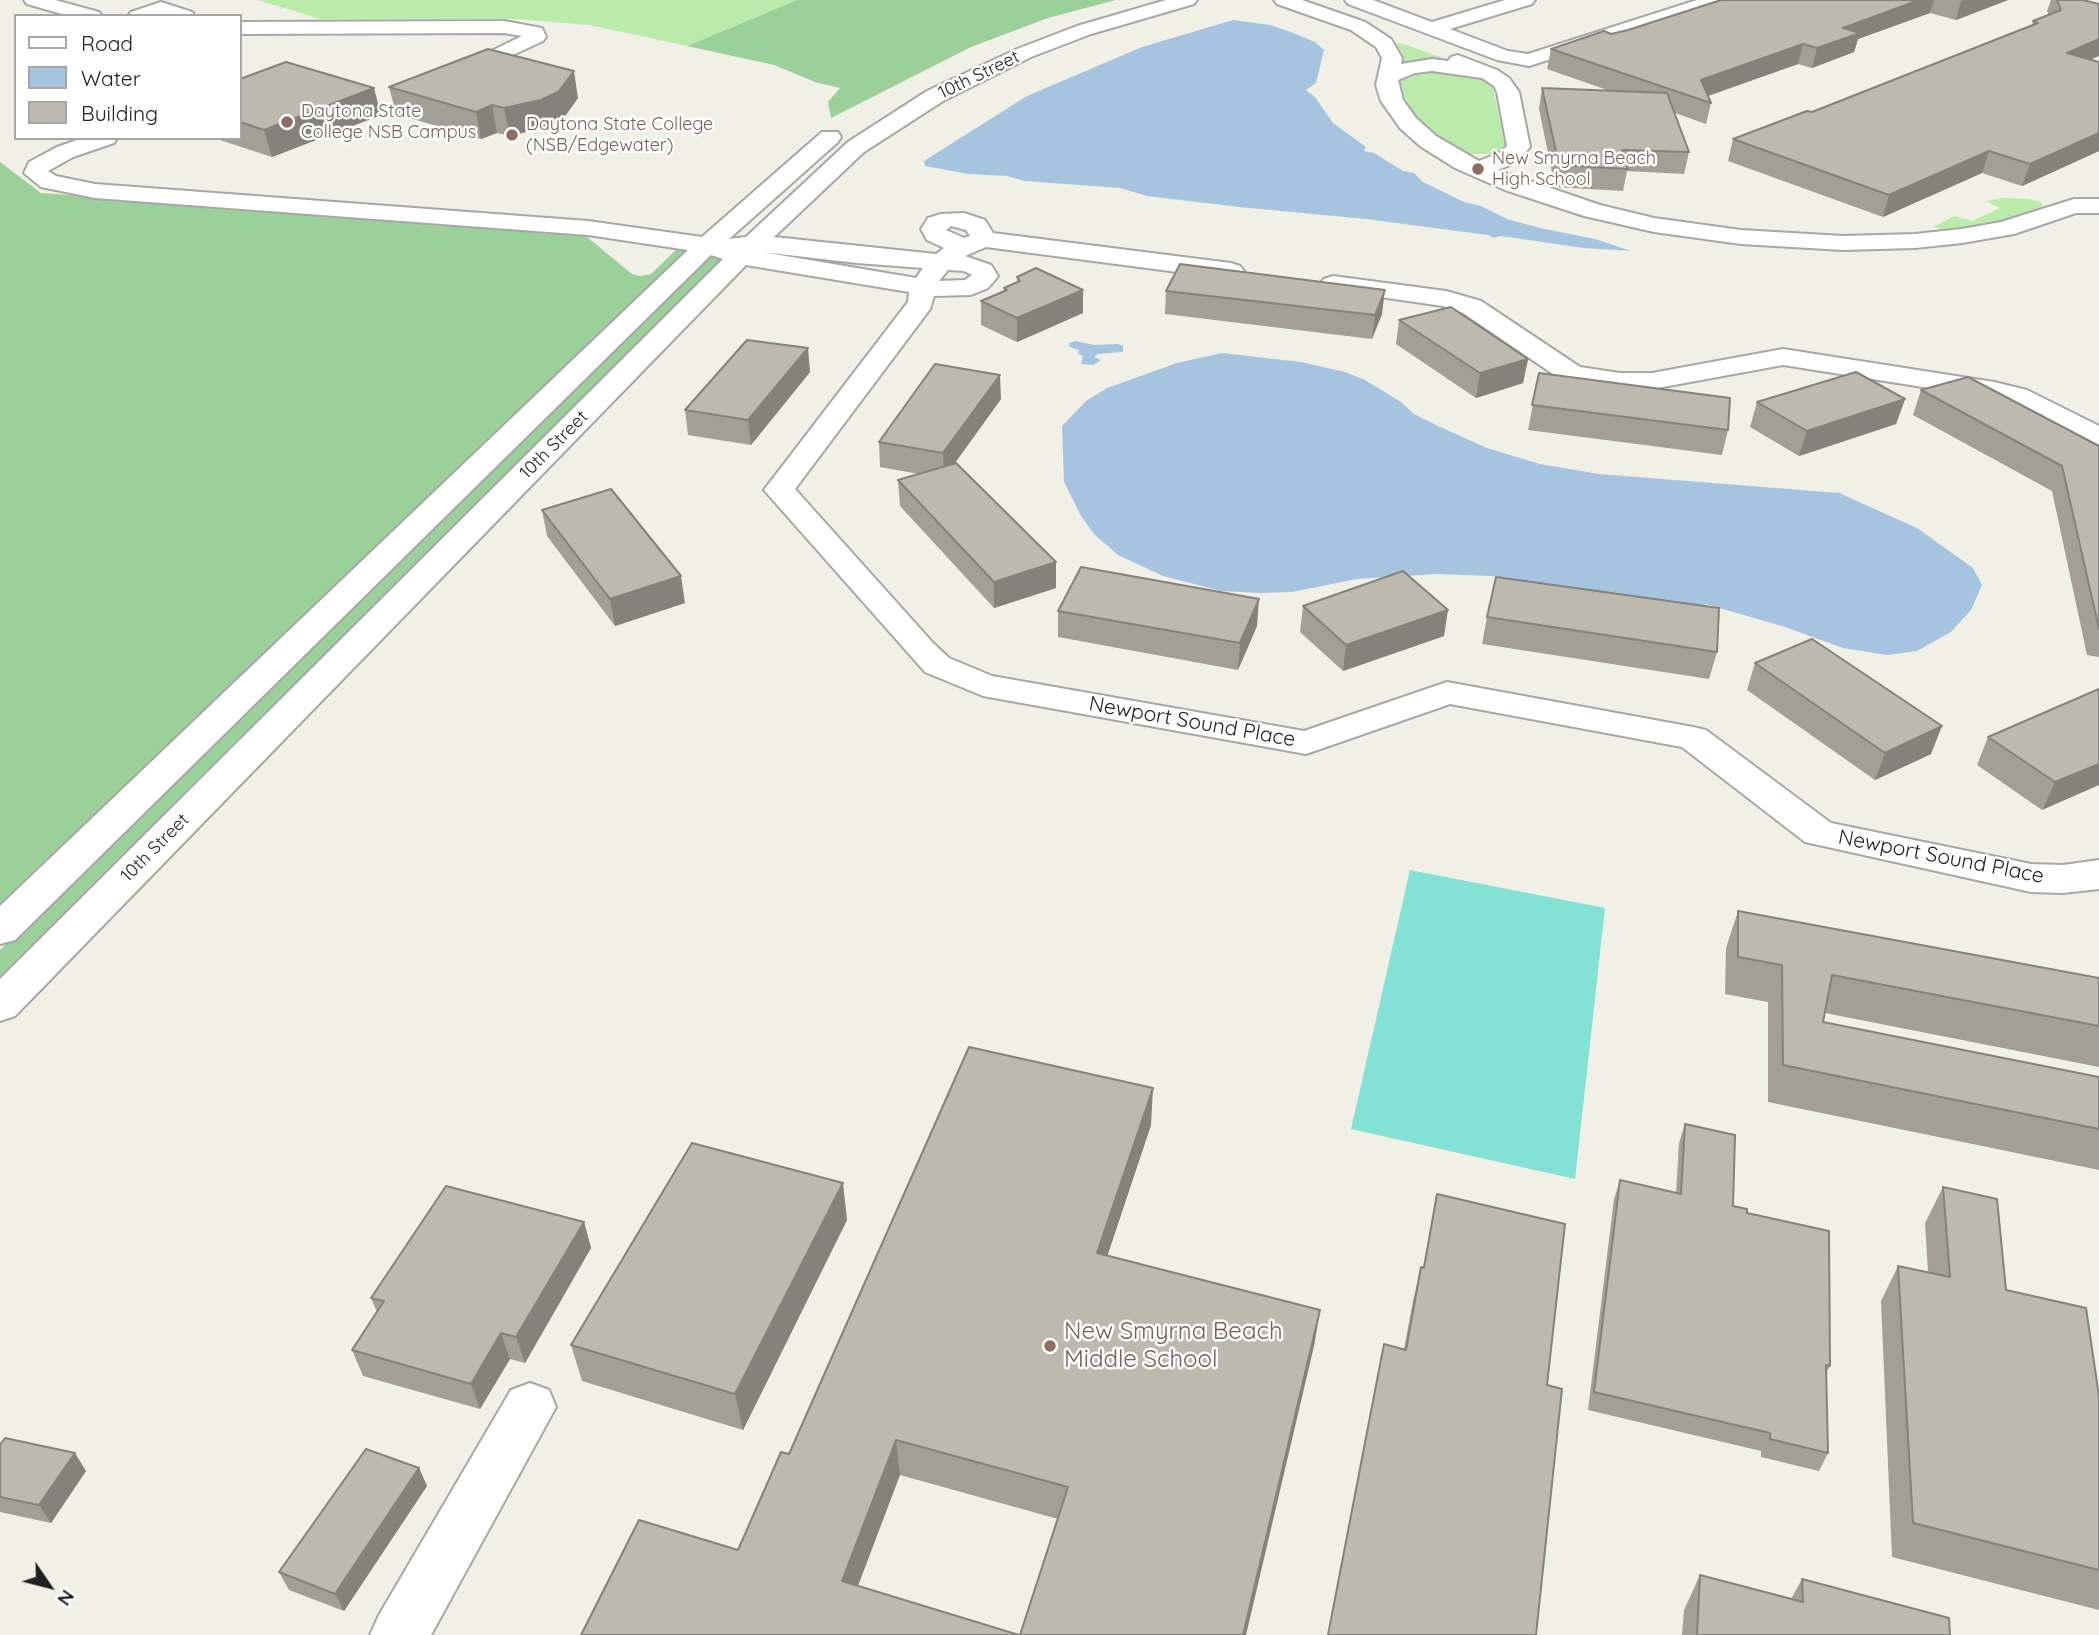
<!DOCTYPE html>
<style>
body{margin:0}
#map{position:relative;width:2099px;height:1635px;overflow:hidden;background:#f0f0e6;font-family:Quicksand,sans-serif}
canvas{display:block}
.legend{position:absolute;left:14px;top:14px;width:228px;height:126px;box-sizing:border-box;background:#fff;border:2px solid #a6a6a6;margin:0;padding:9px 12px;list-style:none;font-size:21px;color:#202020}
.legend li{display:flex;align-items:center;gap:14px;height:35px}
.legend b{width:35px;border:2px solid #a6a6a6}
.north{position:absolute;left:14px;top:1551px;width:70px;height:70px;-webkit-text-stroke:5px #fff;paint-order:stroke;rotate:125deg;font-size:19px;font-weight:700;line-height:28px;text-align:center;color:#202020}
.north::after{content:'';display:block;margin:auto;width:24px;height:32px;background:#202020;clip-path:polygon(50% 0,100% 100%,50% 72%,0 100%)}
</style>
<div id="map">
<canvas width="2099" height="1635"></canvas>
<ul class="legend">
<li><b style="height:9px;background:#fff"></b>Road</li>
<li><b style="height:19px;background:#a6c3df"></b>Water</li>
<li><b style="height:19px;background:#bdb9af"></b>Building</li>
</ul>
<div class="north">N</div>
</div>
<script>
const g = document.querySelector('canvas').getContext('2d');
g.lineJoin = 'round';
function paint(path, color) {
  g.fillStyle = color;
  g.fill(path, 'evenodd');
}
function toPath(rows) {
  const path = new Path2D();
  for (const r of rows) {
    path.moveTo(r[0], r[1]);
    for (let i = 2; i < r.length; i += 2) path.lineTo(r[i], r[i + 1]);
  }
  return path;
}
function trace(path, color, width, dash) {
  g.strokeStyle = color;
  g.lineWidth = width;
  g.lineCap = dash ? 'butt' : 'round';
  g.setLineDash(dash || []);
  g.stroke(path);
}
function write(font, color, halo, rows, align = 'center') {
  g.font = font + ' Quicksand,sans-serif';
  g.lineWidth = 5;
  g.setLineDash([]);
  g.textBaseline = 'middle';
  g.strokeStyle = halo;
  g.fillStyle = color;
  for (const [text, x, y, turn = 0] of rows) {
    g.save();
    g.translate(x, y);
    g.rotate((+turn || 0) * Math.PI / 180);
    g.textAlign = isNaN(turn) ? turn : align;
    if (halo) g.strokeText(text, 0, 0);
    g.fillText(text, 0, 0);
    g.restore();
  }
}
paint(toPath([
 [258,0,797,0,687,46,589,25,516,19,320,19],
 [1396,43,1404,44,1454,62,1403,64,1402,52],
 [1425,68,1479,77,1492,84,1506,148,1494,154,1469,154,1445,143,1429,131,1409,107,1399,80,1402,75],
 [2002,198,2030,199,2041,202,2043,206,2031,212,1992,224,1947,231,1933,227,1954,216,1972,221,2000,208,1986,201]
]), '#baebab');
paint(toPath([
 [797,0,1116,0,1048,18,971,47,831,118,828,102,840,88,815,82,774,65,687,46],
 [0,162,41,193,581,232,632,274,640,276,651,274,683,243,692,247,0,910],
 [712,253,726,258,0,983,0,950]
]), '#9cd09a');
paint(toPath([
 [1410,870,1605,908,1575,1179,1351,1129]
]), '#83e1d5');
paint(toPath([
 [1233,20,1270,25,1288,31,1315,42,1324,50,1316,83,1306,90,1315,97,1333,123,1366,147,1364,151,1374,153,1403,171,1414,173,1423,182,1464,202,1481,206,1507,219,1540,228,1595,239,1631,251,1584,248,1501,236,1494,238,1488,235,1366,219,1239,207,1147,196,1120,188,1025,181,1007,176,969,174,925,166,924,161,1027,96,1142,47],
 [1075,341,1094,345,1118,344,1123,346,1123,352,1098,354,1094,357,1101,360,1093,365,1081,364,1083,356,1078,354,1079,350,1070,347,1069,343],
 [1222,353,1301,362,1345,372,1365,380,1401,402,1414,414,1438,426,1487,448,1540,464,1599,474,1839,493,1917,528,1973,568,1982,585,1971,610,1951,632,1917,651,1887,655,1843,648,1785,627,1706,604,1690,608,1491,576,1437,574,1357,579,1292,592,1261,593,1221,591,1163,576,1118,555,1095,535,1081,516,1064,482,1062,426,1086,401,1107,388,1177,363]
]), '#a6c3df');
const minor = toPath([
 [24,0,55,0,99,12,102,16,69,16,27,4,24,0],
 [1166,0,1197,0,1194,4,1091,34,1031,57,943,101,864,152,774,237,936,254,944,248,927,240,921,229,925,223,928,218,941,214,964,213,985,220,993,233,1231,263,1240,266,1244,271,1240,276,1231,279,986,247,965,256,991,265,998,276,994,281,988,288,971,295,934,296,930,309,795,489,933,643,949,658,992,676,1304,731,1447,682,1693,727,1706,730,1831,823,2031,864,2063,865,2099,860,2099,889,2063,893,2031,892,1805,842,1682,747,1450,704,1306,754,983,696,925,672,764,490,908,302,909,292,746,265,15,1016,0,1021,0,979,723,259,711,255,15,940,0,944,0,906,688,250,588,235,95,198,41,187,24,173,29,162,57,147,83,138,117,138,114,143,73,157,48,171,56,176,95,184,588,221,702,237,822,132,838,132,841,137,838,142,729,239,746,237,848,142,927,91,1017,49,1077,26,1166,0],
 [951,226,966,230,970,236,964,238,946,230,951,226],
 [762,252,857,263,923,268,916,278,762,252],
 [948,270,964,271,972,275,965,280,939,281,948,270],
 [1274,0,1302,0,1365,22,1391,39,1402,58,1401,64,1432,59,1448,61,1451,57,1458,55,1497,70,1509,78,1519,92,1530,147,1517,162,1498,170,1600,205,1654,218,1741,230,1843,236,1915,234,1962,229,2001,222,2074,199,2099,199,2099,213,2076,213,2014,234,1962,243,1915,248,1843,250,1741,244,1654,232,1584,216,1505,190,1455,168,1420,146,1400,128,1381,101,1376,85,1382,58,1376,47,1351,30,1277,4,1274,0],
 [1432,71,1482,78,1494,86,1497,92,1507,146,1501,152,1479,161,1436,136,1416,118,1403,100,1398,80,1415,73,1432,71],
 [1345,0,1373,0,1432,22,1505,0,1535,0,1532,4,1450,29,1508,51,1528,54,1697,0,1727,0,1724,4,1529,66,1497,60,1348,4,1345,0],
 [161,2,192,12,195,16,128,16,131,12,161,2],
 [504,21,542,28,546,37,543,41,474,73,467,71,464,67,467,63,522,36,504,33,240,34,240,22,504,21],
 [1333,276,1446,291,1481,301,1580,367,1620,373,1652,373,1783,349,1994,382,2027,390,2099,426,2099,447,2089,444,2007,402,1993,398,1783,365,1652,389,1620,389,1572,382,1562,380,1463,313,1443,306,1324,289,1320,284,1324,279,1333,276],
 [530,1383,549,1390,556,1407,431,1635,370,1635,379,1615,511,1390,530,1383]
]);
trace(minor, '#a7a7a7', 4);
paint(minor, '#fff');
paint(toPath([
 [1721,0,2008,0,1956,20,1930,13,1858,39,1854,52,1812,68,1798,64,1708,96,1711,103,1706,124,1675,113,1689,152,1684,174,1627,171,1623,191,1555,187,1539,109,1542,88,1610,91,1547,69,1551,49,1628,30],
 [2051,0,2083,0,2091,60,2099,62,2099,151,2022,186,1982,173,1883,217,1728,161,1733,139,1812,112,2032,25,2033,21,2049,15,2047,11],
 [240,79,381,115,272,157,214,138,240,138],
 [389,87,578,98,563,119,546,127,510,136,497,133,481,139,396,114],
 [1017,277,1083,290,1083,313,1017,342,981,325,981,301,1004,291,1004,288,1017,282],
 [1166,291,1382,314,1372,339,1165,314],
 [1399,320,1528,359,1523,383,1476,398,1396,344],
 [810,372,751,445,688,435,685,410],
 [1539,373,1728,430,1722,455,1528,430],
 [1921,390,2099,446,2099,657,2087,655,2052,491,1913,415],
 [1001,399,955,463,1056,588,994,608,900,506,898,480,919,474,880,467,879,442],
 [1905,399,1896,424,1799,456,1750,427,1757,402],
 [542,510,685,603,615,626,547,536],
 [1303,606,1444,636,1343,671,1300,632],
 [1058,611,1257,626,1238,670,1058,637],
 [1487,617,1717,652,1709,679,1482,644],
 [1755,663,1931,754,1875,780,1747,690],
 [2099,689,2042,810,1977,765,1988,737],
 [1738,911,2099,978,2099,1067,1825,1013,1823,1022,2099,1077,2099,1170,1768,1102,1768,1002,1725,994,1726,948],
 [1685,1124,1733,1206,1747,1213,1830,1366,1826,1373,1828,1453,1819,1471,1761,1457,1761,1451,1588,1410,1614,1199,1620,1180,1676,1193,1679,1143],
 [1151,1125,1107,1256,1320,1310,1314,1346,1058,1519,900,1475,738,1550,789,1454],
 [1943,1187,2006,1290,2099,1396,2099,1610,1892,1557,1881,1301,1898,1266,1928,1272,1925,1223],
 [1437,1194,1547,1385,1536,1635,1328,1635,1384,1344,1404,1349,1413,1301,1421,1267,1423,1267],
 [847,1220,743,1430,582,1381,571,1345],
 [584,1222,591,1248,525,1363,510,1359,480,1409,363,1376,352,1350,377,1312,371,1298],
 [0,1445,86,1471,51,1523,0,1512],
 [419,1468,427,1486,344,1611,289,1590,279,1572],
 [1700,1575,1791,1599,1802,1579,1950,1635,1682,1635,1684,1610]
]), '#a39f96');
paint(toPath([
 [1919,0,1934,0,1930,13,1858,39,1854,52,1812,68,1817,48,1843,28],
 [1965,0,2008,0,1956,20,1961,1],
 [2099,39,2099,56,2060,73,2067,53],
 [1803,44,1798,64,1699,99,1701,80],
 [574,71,578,98,563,119,546,127,510,136,504,108],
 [374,88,381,115,272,157,264,130],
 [492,105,497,133,481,139,476,112],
 [2099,133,2099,151,2022,186,2030,164],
 [1989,151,1982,173,1883,217,1889,195],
 [1083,290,1083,313,1017,342,1017,318],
 [1385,290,1382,314,1372,339,1375,315],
 [808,348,810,372,751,445,748,420],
 [1528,359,1523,383,1476,398,1480,373],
 [1000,375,1001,399,944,478,943,453],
 [1905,399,1896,424,1799,456,1807,431],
 [1056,562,1056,588,994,608,994,582],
 [681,576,685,603,615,626,610,599],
 [1259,599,1257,626,1238,670,1240,643],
 [1448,610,1444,636,1343,671,1346,645],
 [1942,726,1931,754,1875,780,1885,753],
 [2099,764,2099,785,2042,810,2055,782],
 [1153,1088,1151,1125,1096,1290,1097,1253],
 [843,1183,847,1220,743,1430,735,1394],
 [584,1222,591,1248,525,1363,516,1337],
 [1320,1310,1314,1346,1246,1635,1243,1635],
 [501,1333,510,1359,480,1409,471,1384],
 [896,1440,900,1475,847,1615,842,1581],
 [75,1453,86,1471,51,1523,39,1505],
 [419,1468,427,1486,344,1611,335,1594]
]), '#84827a');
const building = toPath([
 [1721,0,1919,0,1843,28,1860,33,1817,48,1803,44,1701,80,1711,103,1551,49,1604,31,1611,34,1628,30,1721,0],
 [2057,0,2083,0,2099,4,2099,39,2067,53,2099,62,2099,133,2030,164,1989,151,1889,195,1733,139,1807,111,1812,112,2038,23,2033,21,2061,10,2057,0],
 [488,49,574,71,558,92,541,100,504,108,492,105,476,112,389,87,488,49],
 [286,62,374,88,264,130,240,122,240,79,286,62],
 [1542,88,1667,93,1689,152,1622,150,1628,169,1559,165,1542,88],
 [1180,264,1385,290,1375,315,1166,291,1180,264],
 [1036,268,1083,290,1017,318,981,301,1007,290,1004,288,1020,281,1017,277,1036,268],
 [1451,307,1528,359,1480,373,1399,320,1451,307],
 [747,340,808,348,748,420,685,410,747,340],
 [935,364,1000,375,943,453,879,442,935,364],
 [1856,372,1905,399,1807,431,1757,402,1856,372],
 [1539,373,1730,398,1728,430,1532,405,1539,373],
 [1968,377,2099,446,2099,629,2062,466,1921,390,1968,377],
 [956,463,1056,562,994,582,898,480,956,463],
 [611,489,681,576,610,599,542,510,611,489],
 [1081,567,1259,599,1240,643,1058,611,1081,567],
 [1403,571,1448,610,1346,645,1303,606,1403,571],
 [1496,577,1719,608,1717,652,1487,617,1496,577],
 [1812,639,1942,726,1885,753,1755,663,1812,639],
 [2099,689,2099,764,2055,782,1988,737,2099,689],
 [1738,911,2099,978,2099,1026,1832,975,1823,1022,2099,1077,2099,1129,1783,1065,1782,965,1738,957,1738,911],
 [969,1047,1153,1088,1097,1253,1320,1310,1243,1635,1020,1635,1068,1487,896,1440,842,1581,1019,1635,581,1635,639,1520,738,1550,781,1452,789,1454,969,1047],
 [1685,1124,1735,1135,1733,1206,1747,1209,1747,1213,1829,1231,1830,1366,1826,1365,1828,1453,1770,1439,1770,1433,1594,1392,1620,1180,1681,1194,1685,1124],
 [692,1143,843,1183,735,1394,571,1345,692,1143],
 [446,1186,584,1222,516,1337,501,1333,471,1384,352,1350,384,1301,371,1298,446,1186],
 [1943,1187,1997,1199,2006,1290,2086,1308,2099,1396,2099,1570,1913,1523,1898,1266,1950,1277,1943,1187],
 [1437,1194,1565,1224,1547,1385,1562,1389,1536,1635,1328,1635,1384,1344,1406,1350,1421,1267,1424,1268,1437,1194],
 [5,1438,75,1453,39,1505,0,1497,0,1445,5,1438],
 [366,1449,419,1468,335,1594,279,1572,366,1449],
 [1700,1575,1803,1602,1802,1579,1949,1618,1950,1635,1697,1635,1700,1575]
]);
paint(building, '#bdb9af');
trace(building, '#84827a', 2);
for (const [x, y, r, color] of [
 [287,122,7,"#8d6e63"],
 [512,135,7,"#8d6e63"],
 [1478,169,7,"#8d6e63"],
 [1050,1346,7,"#8d6e63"]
]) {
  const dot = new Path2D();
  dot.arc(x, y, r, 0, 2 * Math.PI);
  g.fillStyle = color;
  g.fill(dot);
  trace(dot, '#fff', 2.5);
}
write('18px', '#202020', '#fff', [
 ["10th Street",979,75,-26],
 ["10th Street",554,445,-45],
 ["10th Street",155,848,-45]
]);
write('18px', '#785e54', '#fff', [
 ["Daytona State",301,112],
 ["College NSB Campus",301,133],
 ["Daytona State College",526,125],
 ["(NSB/Edgewater)",526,146],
 ["New Smyrna Beach",1492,159],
 ["High School",1492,180]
], 'left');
write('21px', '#202020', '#fff', [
 ["Newport Sound Place",1192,722,10],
 ["Newport Sound Place",1941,857,11]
]);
write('24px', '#785e54', '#fff', [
 ["New Smyrna Beach",1064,1332],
 ["Middle School",1064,1360]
], 'left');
</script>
